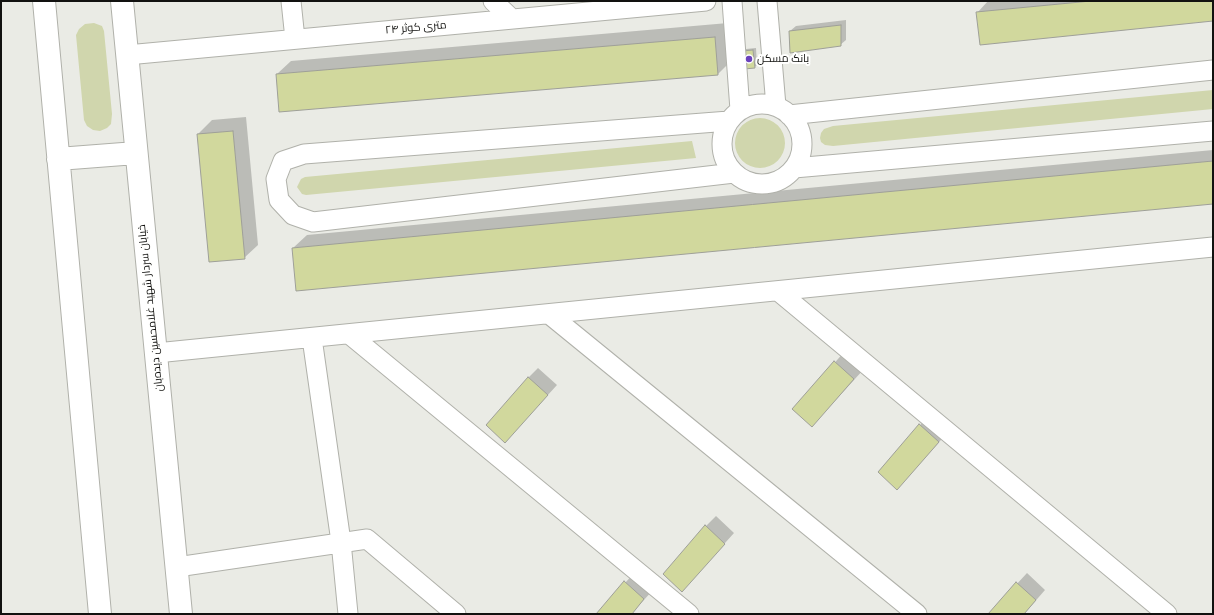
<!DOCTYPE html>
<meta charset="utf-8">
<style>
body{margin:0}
#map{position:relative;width:1214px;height:615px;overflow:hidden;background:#eaebe5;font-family:Roboto,sans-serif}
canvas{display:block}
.frame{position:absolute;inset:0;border:2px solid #121210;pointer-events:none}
</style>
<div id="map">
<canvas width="1214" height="615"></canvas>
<div class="frame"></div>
</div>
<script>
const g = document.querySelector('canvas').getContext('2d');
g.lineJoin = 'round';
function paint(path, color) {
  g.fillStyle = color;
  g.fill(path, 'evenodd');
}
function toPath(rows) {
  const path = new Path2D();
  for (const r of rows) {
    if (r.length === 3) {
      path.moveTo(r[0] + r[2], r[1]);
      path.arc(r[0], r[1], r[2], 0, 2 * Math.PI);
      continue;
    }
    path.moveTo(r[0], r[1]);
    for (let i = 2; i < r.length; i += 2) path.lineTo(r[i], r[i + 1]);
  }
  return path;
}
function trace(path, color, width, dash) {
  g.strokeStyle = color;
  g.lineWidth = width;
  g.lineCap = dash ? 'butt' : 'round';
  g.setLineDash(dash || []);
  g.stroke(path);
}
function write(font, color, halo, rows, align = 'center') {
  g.font = font + ' Roboto,Cairo,sans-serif';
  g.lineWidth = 4;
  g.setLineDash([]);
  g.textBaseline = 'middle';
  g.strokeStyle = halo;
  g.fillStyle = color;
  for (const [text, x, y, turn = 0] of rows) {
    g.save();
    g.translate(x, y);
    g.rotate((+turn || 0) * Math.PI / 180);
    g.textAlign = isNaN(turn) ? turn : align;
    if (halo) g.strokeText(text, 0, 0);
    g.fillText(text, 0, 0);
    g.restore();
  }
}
paint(toPath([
 [94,23,102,26,104,31,112,114,111,124,107,128,100,131,93,130,87,126,84,120,76,35,79,29,85,24],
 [1213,90,1213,109,833,146,825,145,821,142,820,138,821,133,824,129,833,126],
 [760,143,25],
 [692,141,696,158,306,195,302,194,297,187,301,179,305,177]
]), '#d0d6ad');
paint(toPath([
 [988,1,1213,1,1213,20,977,13],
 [846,20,846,40,840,45,790,31,796,26],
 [728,23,732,60,718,74,280,111,277,74,291,61],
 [756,48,757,65,755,67,743,51,746,49],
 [246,117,258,245,244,258,198,134,212,120],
 [1213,150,1213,203,293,248,307,235],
 [845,351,864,369,812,426,794,409],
 [538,368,557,385,505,442,528,378],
 [930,414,949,431,897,489,879,471],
 [716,516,734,533,682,591,706,526],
 [635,572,654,589,631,614,597,614],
 [1027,573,1045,590,1024,614,989,614]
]), '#0003');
const building = toPath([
 [1091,1,1213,1,1213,21,980,45,976,12,1091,1],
 [841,25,841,46,790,53,789,31,841,25],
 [715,37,718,75,279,112,276,74,715,37],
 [753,50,755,68,744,69,742,51,753,50],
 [233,131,245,259,209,262,197,134,233,131],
 [1213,161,1213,204,296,291,292,248,1213,161],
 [834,361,854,379,812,427,792,409,834,361],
 [528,377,548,395,505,443,486,425,528,377],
 [919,424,939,442,897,490,878,472,919,424],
 [705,525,725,544,682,592,663,574,705,525],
 [624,581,644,599,632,614,596,614,624,581],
 [1016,582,1036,600,1024,614,988,614,1016,582]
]);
paint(building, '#d1d89d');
trace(building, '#9e9f98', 1);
const street = toPath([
 [291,1,295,39],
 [493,1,512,19],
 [732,1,740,110],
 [767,1,776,106],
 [127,55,706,1],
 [762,144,40],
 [789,115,1213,70],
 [729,121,304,154,283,161,276,179,279,200,293,215,313,222,734,173],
 [794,168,1213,131],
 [778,291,1167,614],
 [549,314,917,614],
 [349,334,689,614],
 [312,338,341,542,348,614],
 [156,353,1213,247],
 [177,567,367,539,456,614]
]);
const primary = toPath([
 [44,1,100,614],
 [122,1,181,614],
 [58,159,136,153]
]);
trace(street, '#b0b1aa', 21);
trace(primary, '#b0b1aa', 24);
trace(street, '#fff', 19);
trace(primary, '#fff', 22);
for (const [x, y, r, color] of [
 [749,59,4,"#6b43bc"]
]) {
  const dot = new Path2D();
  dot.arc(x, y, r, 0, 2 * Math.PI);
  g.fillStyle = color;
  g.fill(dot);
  trace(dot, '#fffffe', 1.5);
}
write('11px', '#121210', '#fffffe', [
 ["۲۴ متری کوثر",416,28,-5],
 ["خیابان سردار شهید غلامحسین دیده‌بان",151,308,-96]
]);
write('11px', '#121210', '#fffffe', [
 ["بانک مسکن",757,59]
], 'left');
</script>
